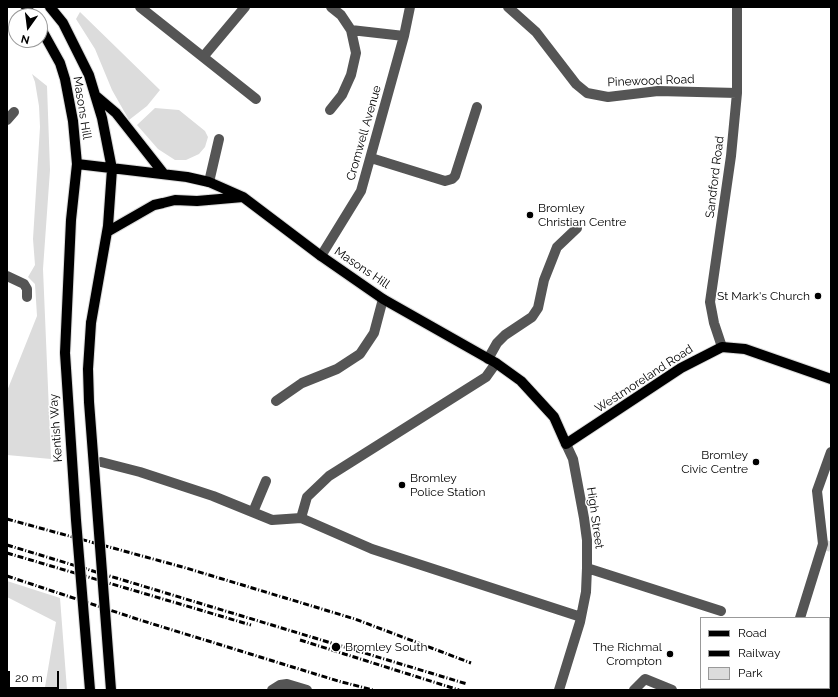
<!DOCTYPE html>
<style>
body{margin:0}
#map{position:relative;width:838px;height:697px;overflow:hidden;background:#fff;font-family:Raleway,sans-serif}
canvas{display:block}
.frame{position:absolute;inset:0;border:8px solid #000;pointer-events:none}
.legend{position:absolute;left:700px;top:617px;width:130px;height:72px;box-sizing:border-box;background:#fff;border:1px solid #999;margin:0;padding:5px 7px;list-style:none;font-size:12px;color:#000}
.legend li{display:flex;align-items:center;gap:8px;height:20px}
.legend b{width:20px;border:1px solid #999}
.north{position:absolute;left:8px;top:8px;width:40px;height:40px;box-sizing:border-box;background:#fff;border:1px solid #999;border-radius:50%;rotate:194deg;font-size:11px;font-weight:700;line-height:16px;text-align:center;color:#000}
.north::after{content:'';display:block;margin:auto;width:14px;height:18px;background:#000;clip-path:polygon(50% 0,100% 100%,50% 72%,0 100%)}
.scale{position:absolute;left:8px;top:671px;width:51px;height:18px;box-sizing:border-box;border:2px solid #000;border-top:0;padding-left:5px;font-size:12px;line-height:14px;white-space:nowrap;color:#000;-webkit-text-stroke:3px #fff;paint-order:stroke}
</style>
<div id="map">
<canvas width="838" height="697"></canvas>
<div class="frame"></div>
<ul class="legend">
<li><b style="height:5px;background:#000"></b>Road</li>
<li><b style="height:5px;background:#000"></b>Railway</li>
<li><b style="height:11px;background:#dcdcdc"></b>Park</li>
</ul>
<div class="north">N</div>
<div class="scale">20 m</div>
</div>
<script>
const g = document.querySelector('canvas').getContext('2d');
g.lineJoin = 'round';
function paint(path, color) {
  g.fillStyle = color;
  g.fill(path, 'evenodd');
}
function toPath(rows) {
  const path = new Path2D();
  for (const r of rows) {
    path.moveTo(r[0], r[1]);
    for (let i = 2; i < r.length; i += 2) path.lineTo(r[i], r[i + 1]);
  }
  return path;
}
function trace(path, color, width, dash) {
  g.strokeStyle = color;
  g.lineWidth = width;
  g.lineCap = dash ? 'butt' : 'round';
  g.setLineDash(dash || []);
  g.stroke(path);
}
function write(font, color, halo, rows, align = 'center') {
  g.font = font + ' Raleway,sans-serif';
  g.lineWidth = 3;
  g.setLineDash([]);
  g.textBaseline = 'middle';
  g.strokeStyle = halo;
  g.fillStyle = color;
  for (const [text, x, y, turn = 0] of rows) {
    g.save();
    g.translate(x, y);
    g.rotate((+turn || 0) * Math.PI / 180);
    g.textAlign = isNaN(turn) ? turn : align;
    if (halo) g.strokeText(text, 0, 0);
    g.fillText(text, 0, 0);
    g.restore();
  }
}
paint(toPath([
 [80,12,160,90,147,106,129,120,112,90,95,49,76,19],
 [32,74,47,86,50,170,43,269,51,459,7,455,7,391,37,316,35,284,28,277,35,265,33,239,40,127,39,106,35,82],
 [155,108,179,110,205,131,208,137,205,147,199,154,186,160,175,160,158,149,137,125],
 [7,581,60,598,67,690,47,690,45,687,56,622,7,597]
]), '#dcdcdc');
trace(toPath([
 [823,544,831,547]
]), '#d9d9d9', 10, [10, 5]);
const major = toPath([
 [26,7,32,16],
 [50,7,63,23,89,75,102,118,112,169,108,226,91,323],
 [40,27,60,63,65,79,73,121,77,164,71,220,65,353],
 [96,96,116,113,164,174],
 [77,164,187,177,209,182,243,197,321,256,383,299,496,363,521,381,554,417,566,444,681,368,722,347,745,349,831,379],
 [107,232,154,205,163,203,175,200,197,201,243,197]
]);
trace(major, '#dbdbdb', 12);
trace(toPath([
 [140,7,256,99],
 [508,7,536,32,576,84,587,93,608,97,658,91,737,93],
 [351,30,404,36],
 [203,57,245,7],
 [330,110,342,95,351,75,356,53,351,30,341,15,331,7],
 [7,120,14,112],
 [371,158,445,181,452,179,455,176,477,107],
 [209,182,219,139],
 [321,256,361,191,404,36,410,7],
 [7,276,24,284,27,289,27,297],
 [722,347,714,323,710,302,731,156,737,93,737,7],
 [488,359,497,343,505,335,532,317,538,308,544,280,557,247,577,228],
 [276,401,302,383,337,369,360,354,374,333,383,299],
 [101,462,140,472,213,496,272,520,301,518,372,549,581,617],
 [253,512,266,481],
 [301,518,307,497,329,476,486,377,496,363],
 [587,568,721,611],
 [800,618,823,544,817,491,831,452],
 [272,690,280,685,287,684,307,690],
 [559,690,580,622,586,592,587,568,587,540,584,518,573,459,566,444],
 [634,690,645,679,672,690]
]), '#555', 10);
trace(major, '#000', 10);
trace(toPath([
 [7,519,186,568,355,619,471,663],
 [7,545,467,684],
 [7,553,251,625],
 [7,576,140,620,338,681,373,690],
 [300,640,459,690]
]), '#000', 3, [6, 2, 1, 2]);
const majorBridge = toPath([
 [91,323,88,369,89,402,111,690],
 [65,353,76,520,90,690]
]);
trace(majorBridge, '#dbdbdb', 12, []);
trace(majorBridge, '#000', 10);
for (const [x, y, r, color] of [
 [530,215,4,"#000"],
 [818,296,4,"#000"],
 [756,462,4,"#000"],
 [402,485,4,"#000"],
 [336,647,5,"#000"],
 [670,654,4,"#000"]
]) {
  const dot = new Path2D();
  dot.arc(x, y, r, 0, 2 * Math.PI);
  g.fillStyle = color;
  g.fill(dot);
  trace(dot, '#fff', 1.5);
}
write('12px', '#000', '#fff', [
 ["Pinewood Road",651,81,-2],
 ["Masons Hill",82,108,81],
 ["Cromwell Avenue",364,133,-74],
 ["Sandford Road",715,177,-83],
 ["Masons Hill",362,268,34],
 ["Westmoreland Road",644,379,-33],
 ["Kentish Way",56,428,-94],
 ["High Street",595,518,82]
]);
write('12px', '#000', '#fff', [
 ["Bromley",538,208],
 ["Christian Centre",538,222],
 ["St Mark's Church",810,296,"right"],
 ["Bromley",748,455,"right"],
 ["Civic Centre",748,469,"right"],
 ["Bromley",410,478],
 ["Police Station",410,492],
 ["Bromley South",345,647],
 ["The Richmal",662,647,"right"],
 ["Crompton",662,661,"right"]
], 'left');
</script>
